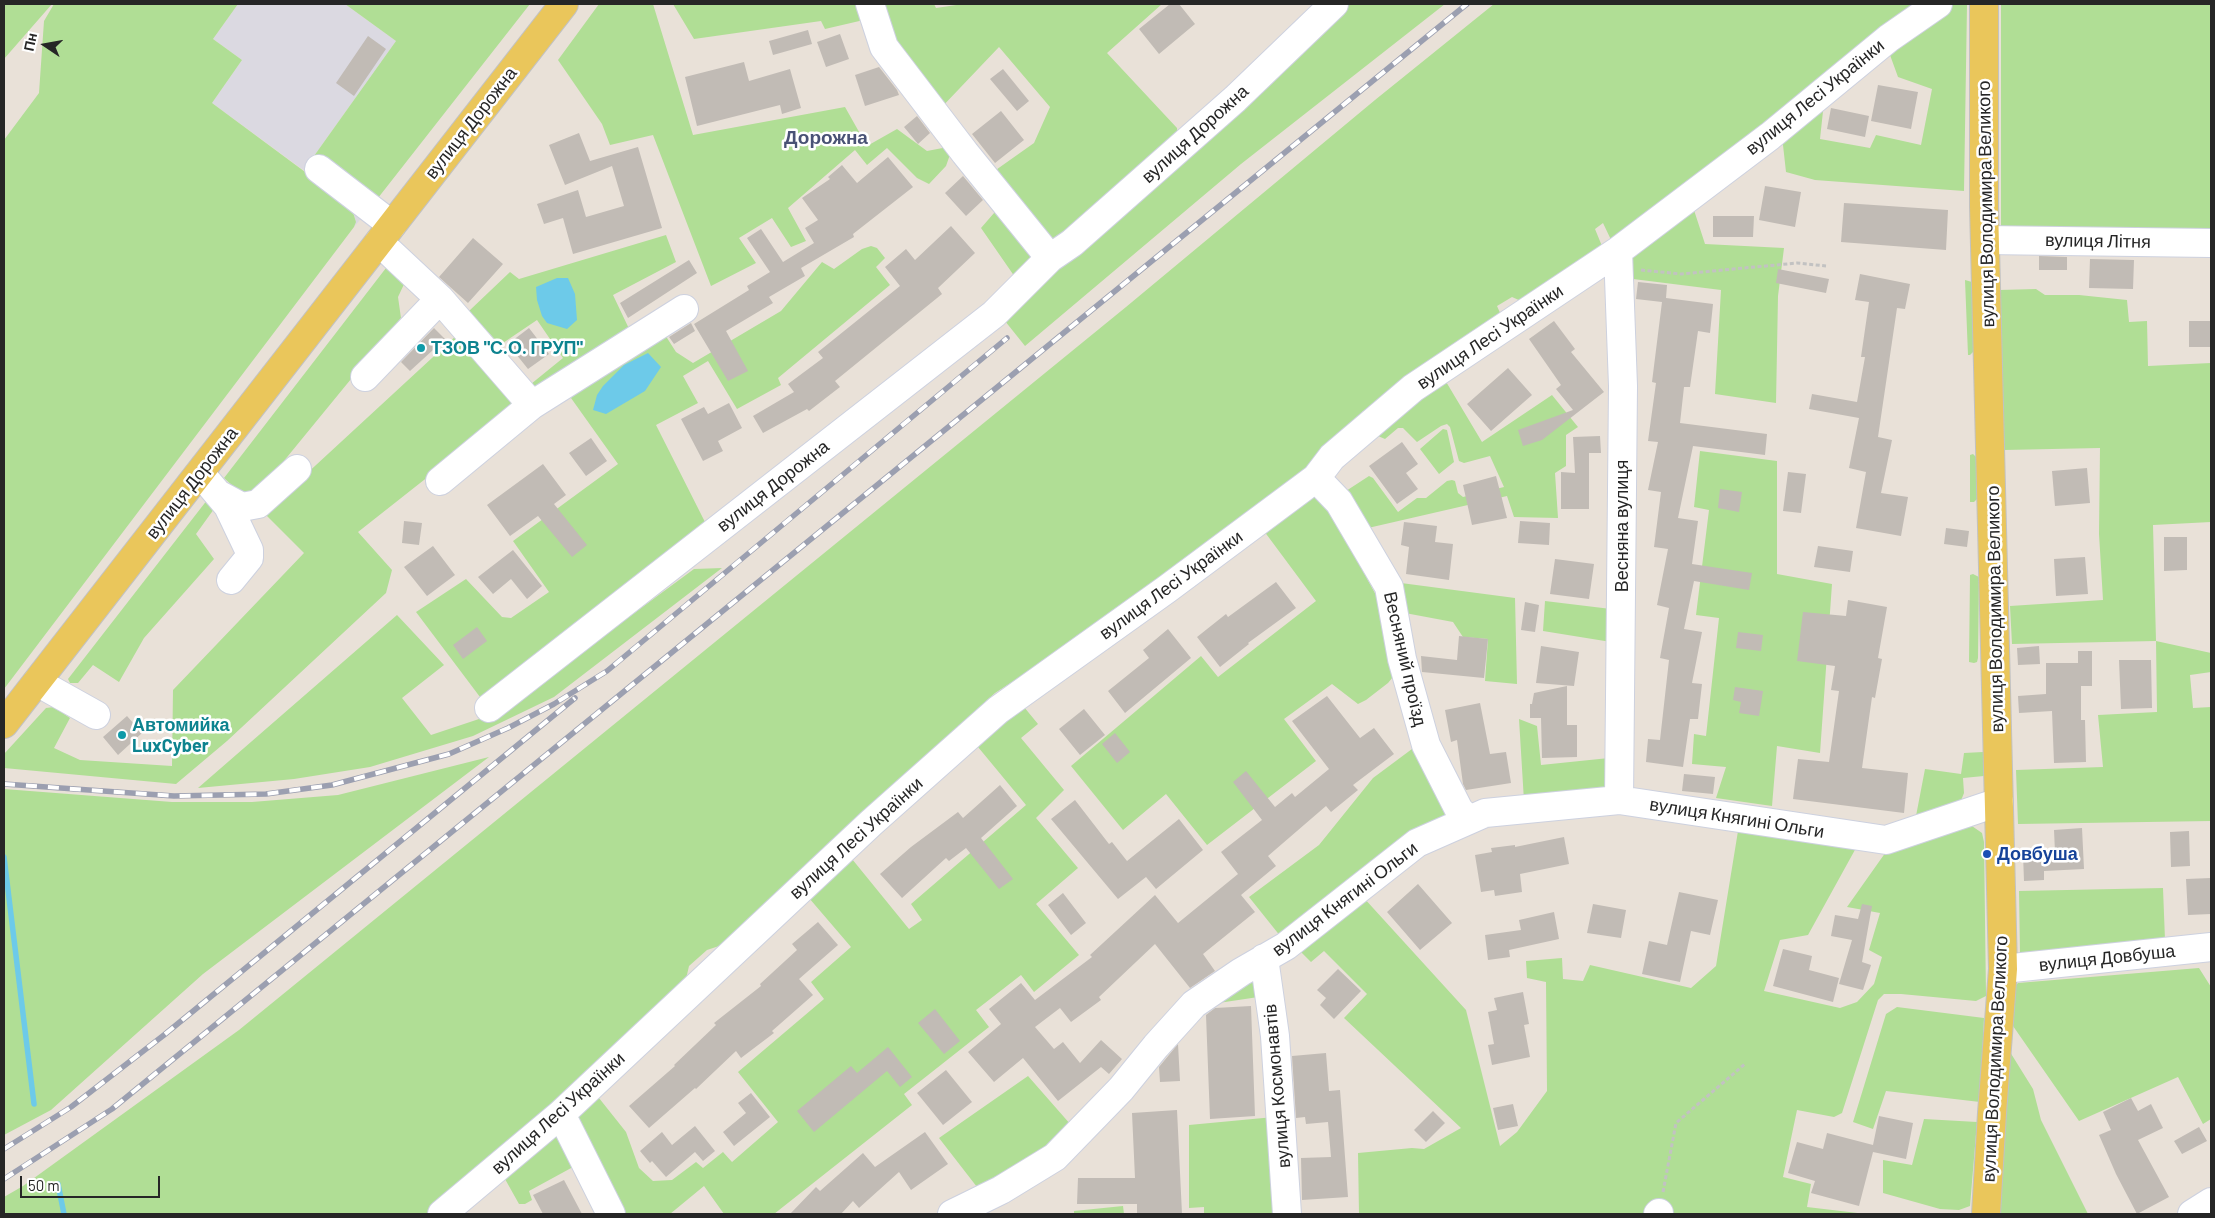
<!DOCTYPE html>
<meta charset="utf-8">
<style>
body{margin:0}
#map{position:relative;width:2215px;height:1218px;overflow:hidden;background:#e9e1d8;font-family:Barlow,sans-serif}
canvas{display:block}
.frame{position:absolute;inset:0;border:5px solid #262626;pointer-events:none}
.north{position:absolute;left:20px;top:20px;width:50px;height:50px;-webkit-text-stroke:4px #fff;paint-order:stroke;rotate:282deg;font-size:14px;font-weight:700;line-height:20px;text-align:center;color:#262626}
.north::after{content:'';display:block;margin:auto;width:18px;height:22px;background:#262626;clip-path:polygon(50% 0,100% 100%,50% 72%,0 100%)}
.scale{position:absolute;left:20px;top:1176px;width:140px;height:22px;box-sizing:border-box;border:2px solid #262626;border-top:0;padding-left:6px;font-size:15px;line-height:18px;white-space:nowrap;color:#262626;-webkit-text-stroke:4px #fff;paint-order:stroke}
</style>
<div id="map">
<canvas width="2215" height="1218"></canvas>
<div class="frame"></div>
<div class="north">Пн</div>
<div class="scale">50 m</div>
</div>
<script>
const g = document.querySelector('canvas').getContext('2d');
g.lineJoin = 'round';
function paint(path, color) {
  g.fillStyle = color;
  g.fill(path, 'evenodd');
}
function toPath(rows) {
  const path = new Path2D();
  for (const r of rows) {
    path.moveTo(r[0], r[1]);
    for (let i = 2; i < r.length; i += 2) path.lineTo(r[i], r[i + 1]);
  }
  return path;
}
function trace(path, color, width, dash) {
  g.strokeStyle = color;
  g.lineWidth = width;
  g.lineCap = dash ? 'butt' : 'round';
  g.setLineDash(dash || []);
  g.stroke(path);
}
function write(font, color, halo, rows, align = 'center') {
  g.font = font + ' Barlow,sans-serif';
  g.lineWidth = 5;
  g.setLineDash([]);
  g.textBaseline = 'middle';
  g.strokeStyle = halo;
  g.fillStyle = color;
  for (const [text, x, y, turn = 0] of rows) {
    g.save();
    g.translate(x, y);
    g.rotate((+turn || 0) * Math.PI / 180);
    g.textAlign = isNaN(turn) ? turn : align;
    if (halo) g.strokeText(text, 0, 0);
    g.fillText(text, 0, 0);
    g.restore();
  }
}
paint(toPath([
 [238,4,345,4,396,41,314,156,378,198,354,227,356,222,351,205,212,103,242,60,213,39]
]), '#dbd9e1');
paint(toPath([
 [4,4,52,4,4,59],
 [54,4,238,4,213,39,242,60,212,103,351,206,356,222,354,227,4,689,4,140,39,93,44,21],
 [345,4,530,4,378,198,342,178,314,156,396,41],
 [599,4,653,4,693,135,845,107,867,146,897,129,927,151,953,146,946,166,929,184,917,178,887,148,867,165,855,150,788,208,806,241,791,247,772,218,739,238,756,263,711,286,653,135,610,145,602,124,558,60],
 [673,4,862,4,868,19,825,29,821,21,694,39],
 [878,4,934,4,936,8,963,4,1162,4,1107,53,1177,128,1178,144,1052,242,993,172,1034,143,1050,107,999,47,939,110,899,56],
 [1345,4,1445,4,1241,164,1025,346,1001,316],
 [1494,4,1921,4,1613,244,1603,223,1595,229,1604,251,1521,301,1512,297,1497,306,1501,315,1369,413,1363,411,1351,423,1353,429,1304,472,1057,653,995,693,841,833,722,945,707,950,689,966,686,979,654,1013,471,1178,428,1214,4,1214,4,1197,23,1186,239,1030,1126,307,1375,100],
 [1951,4,1967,5,1964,191,1815,180,1786,172,1782,136,1824,102,1820,139,1870,148,1876,135,1921,145,1932,89,1898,77,1890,55],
 [2001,4,2211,4,2211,233,2001,231],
 [1001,205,1032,249,1030,265,1017,280,981,228],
 [1693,207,1705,244,1784,248,1778,296,1776,403,1715,394,1721,290,1633,279,1633,252],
 [666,235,676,262,613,295,632,335,543,389,531,384,563,358,537,320,500,345,469,311,510,272,519,279],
 [871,246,877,248,885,258,876,267,890,285,778,378,781,385,737,409,708,361,683,376,698,403,656,425,706,524,483,701,416,612,466,579,502,617,511,618,549,592,513,541,618,464,571,398,573,386,660,327,676,352,693,363,781,311,822,262,834,269,862,249],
 [386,268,396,270,406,280,398,297,401,318,256,495,236,489,224,478],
 [1965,280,1972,282,1974,351,1970,355,1968,355],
 [2036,289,2045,295,2079,295,2127,300,2129,322,2147,321,2148,366,2211,363,2211,522,2153,525,2156,641,2211,653,2211,672,2190,675,2193,708,2211,707,2211,821,2018,824,2016,770,2103,767,2098,715,2157,712,2156,641,2012,644,2010,606,2103,600,2099,534,2100,448,2004,450,1999,290],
 [458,334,519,405,358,532,392,570,386,593,227,741,176,784,4,768,4,754,46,708,54,707,70,718,54,748,80,760,172,766,173,690,304,553,264,513],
 [1445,380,1482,442,1552,395,1578,427,1566,435,1566,466,1555,473,1558,518,1514,517,1507,496,1368,528,1346,491,1369,476,1373,478,1398,512,1417,498,1426,498,1447,481,1452,480,1455,481,1458,493,1463,497,1504,487,1490,456,1464,463,1459,461,1450,427,1447,424,1441,426,1417,442,1403,428,1398,428,1385,439,1371,433],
 [1443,429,1447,430,1454,462,1439,474,1420,449],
 [1700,451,1777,461,1777,574,1832,584,1820,753,1777,746,1772,806,1716,798,1726,767,1692,764,1694,734,1706,736,1719,618,1696,615,1709,510,1694,507],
 [1973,454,1977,458,1978,498,1974,502,1970,502,1970,455],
 [211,495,214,509,196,534,214,559,144,638,119,682,93,665,78,683,70,683,68,679],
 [1309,498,1316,498,1326,503,1383,608,1397,672,1388,683,1366,700,1358,704,1332,684,1284,719,1316,761,1207,845,1166,794,1123,830,1071,766,1201,656,1218,677,1316,601,1264,531],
 [722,568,554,697,473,736,370,767,294,779,198,788,397,615,444,665,402,698,431,735,500,712,694,569],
 [1973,574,1979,577,1978,658,1977,662,1974,663,1969,662,1970,575],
 [1401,583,1515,598,1517,684,1485,681,1488,639,1463,637,1453,622,1405,613],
 [1545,601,1611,609,1611,642,1543,631],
 [1024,707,1038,724,1021,738,1064,790,1036,818,1078,868,1036,904,1079,955,1034,992,1021,975,976,1010,989,1027,904,1094,912,1105,774,1214,724,1214,704,1186,670,1214,620,1214,570,1115,595,1093,626,1132,639,1168,653,1181,672,1180,696,1162,703,1168,723,1152,732,1162,778,1122,738,1072,824,999,811,982,851,947,809,898,852,859,909,929,922,920,911,904,1026,805,978,747,937,782,1005,715,1012,717],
 [1519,719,1537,726,1541,765,1609,758,1608,790,1524,801],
 [1416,746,1453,811,1281,937,1249,897,1319,845,1373,778],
 [1983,752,1984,776,1963,778,1964,793,1960,803,1916,816,1925,769,1961,774,1964,753],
 [489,757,203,974,51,1110,4,1135,4,789,172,802,252,802,338,795],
 [1969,824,1982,833,1984,842,1986,996,1976,1001,1901,994,1884,994,1878,1000,1842,1113,1834,1117,1797,1110,1783,1177,1811,1184,1807,1207,1866,1214,1359,1214,1358,1153,1412,1148,1424,1149,1461,1128,1344,1018,1367,994,1324,951,1311,962,1297,948,1363,897,1466,1010,1500,1146,1517,1132,1547,1091,1546,982,1527,978,1526,961,1562,958,1563,979,1583,981,1590,965,1691,988,1716,966,1738,831,1856,848,1808,935,1780,940,1764,991,1840,1008,1857,1002,1874,984,1882,957,1869,950,1880,913,1847,907,1888,849],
 [2163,888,2165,940,2020,953,2019,891],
 [1259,968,1265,996,1205,1005],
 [2199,968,2211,987,2211,1119,2203,1124,2178,1077,2079,1121,2013,1026,2009,1016,2011,990,2018,983],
 [1897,1007,1984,1018,1980,1102,1886,1091,1873,1129,1853,1122,1886,1014],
 [2010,1052,2033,1089,2041,1120,2088,1214,1996,1214],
 [1028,1076,1071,1125,1072,1131,1029,1159,977,1187,939,1138],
 [1274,1117,1282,1214,1204,1214,1204,1207,1189,1208,1189,1125],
 [1924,1119,1977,1122,1970,1206,1959,1210,1940,1209,1883,1193,1883,1160,1912,1165],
 [555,1133,573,1167,529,1191,532,1200,525,1204,519,1204,505,1179],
 [1123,1206,1124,1214,1074,1214,1074,1211]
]), '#b0de95');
paint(toPath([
 [557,278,568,278,575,294,577,320,567,329,547,323,542,316,537,300,536,287],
 [648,353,661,367,645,391,606,414,593,410,597,395,603,386,624,365]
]), '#6dcae9');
trace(toPath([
 [4,857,34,1104],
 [58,1184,64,1214]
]), '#6dcae9', 5.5);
paint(toPath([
 [1170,4,1179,4,1195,24,1159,54,1139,29],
 [808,30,812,44,773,55,769,41],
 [840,34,849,59,826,67,817,42],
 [368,36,386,49,354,96,336,83],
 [744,62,749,81,790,69,801,108,782,114,780,105,697,126,685,77],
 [879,67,897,90,899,95,865,106,855,75],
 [1003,69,1029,101,1017,111,990,79],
 [1878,85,1918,92,1911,129,1871,121],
 [1831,108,1869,116,1865,137,1827,129],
 [1001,111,1024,140,995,163,972,134],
 [917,116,930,133,918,144,904,127],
 [579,133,590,161,638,147,662,228,573,254,563,218,544,224,537,204,578,190,586,217,624,206,612,166,565,185,549,145],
 [888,157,913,187,853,234,854,237,801,268,805,276,769,297,773,303,726,331,748,371,728,381,694,324,749,290,747,286,770,272,747,238,761,229,783,262,814,243,805,228,818,220,802,198,830,179,828,177,842,165,857,183],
 [963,176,983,200,966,216,945,193],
 [1765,186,1801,192,1795,227,1759,220],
 [1844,203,1948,210,1946,250,1841,242],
 [1713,216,1754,216,1753,237,1713,237],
 [951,226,975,253,938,288,942,294,835,381,840,387,809,411,807,409,763,433,753,416,794,392,788,384,823,358,818,352,900,286,885,267,906,249,915,260],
 [473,238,503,264,468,303,439,277],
 [2039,256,2067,257,2067,270,2039,270],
 [2090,259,2134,260,2133,289,2089,288],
 [689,260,697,273,628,318,620,303],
 [1778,269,1829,279,1826,293,1776,283],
 [1860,274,1910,284,1905,309,1897,308,1878,437,1892,440,1881,493,1908,497,1901,536,1856,528,1866,472,1849,468,1859,418,1809,409,1812,394,1857,402,1865,357,1861,357,1869,302,1855,300],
 [1638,282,1667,285,1666,298,1713,304,1710,333,1698,331,1690,387,1684,387,1680,423,1767,434,1765,455,1693,446,1678,518,1698,521,1692,564,1752,573,1749,590,1694,581,1684,629,1702,632,1692,683,1702,684,1698,719,1690,719,1683,767,1646,762,1648,739,1660,740,1669,660,1660,658,1669,608,1657,605,1668,549,1654,547,1661,492,1648,490,1658,442,1648,441,1656,383,1652,382,1662,302,1636,299],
 [1554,321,1575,349,1571,352,1604,392,1542,440,1523,446,1518,430,1573,410,1556,389,1561,385,1529,339],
 [2189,321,2211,321,2211,347,2189,347],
 [691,323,695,331,674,344,669,337],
 [434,328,445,339,410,371,401,362],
 [529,328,549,354,528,369,508,344],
 [1508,368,1532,395,1491,431,1467,404],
 [729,403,742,428,718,441,723,451,703,461,681,419,704,407,708,414],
 [1600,436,1601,453,1589,453,1589,509,1561,509,1561,472,1575,473,1573,437],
 [591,438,607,461,586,476,569,453],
 [1402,442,1418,464,1406,473,1418,489,1397,504,1369,466],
 [543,464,566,495,554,504,587,545,572,557,538,516,510,536,487,505],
 [2087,468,2090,503,2055,506,2052,471],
 [1788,472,1806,474,1801,513,1783,511],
 [1496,476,1507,518,1472,525,1463,485],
 [1720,489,1742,492,1739,512,1718,508],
 [404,521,422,523,419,545,402,543],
 [1520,521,1550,523,1549,545,1518,543],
 [1404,522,1437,526,1435,542,1453,544,1449,580,1406,574,1409,547,1401,545],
 [1946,528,1969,531,1967,547,1944,544],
 [2164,537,2187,537,2187,570,2164,571],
 [433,546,455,575,427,596,404,567],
 [1818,546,1853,551,1850,572,1814,567],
 [513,550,542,586,527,599,511,579,493,594,478,577],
 [2085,557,2088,594,2056,596,2054,559],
 [1555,559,1594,564,1589,599,1550,594],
 [1276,582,1296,608,1248,643,1249,644,1220,667,1197,637,1226,614,1228,617],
 [1848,600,1887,607,1878,658,1882,659,1875,698,1872,697,1862,768,1908,773,1904,813,1793,799,1798,759,1829,762,1839,691,1831,690,1835,666,1797,661,1803,612,1846,616],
 [1525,602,1539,605,1535,632,1521,630],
 [477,627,487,641,463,659,453,645],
 [1168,629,1191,658,1125,713,1108,691,1149,658,1143,650],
 [1738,632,1763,635,1761,651,1736,648],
 [1459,636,1488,639,1484,678,1422,672,1421,656,1457,660],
 [1541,646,1579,652,1574,686,1536,683],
 [2039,646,2040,664,2018,665,2017,648],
 [2078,651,2092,651,2092,686,2081,686,2081,720,2085,720,2086,762,2054,763,2052,711,2019,713,2018,696,2046,694,2046,663,2078,663],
 [2119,660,2151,660,2152,708,2121,709],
 [1567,686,1567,725,1577,725,1577,757,1542,758,1541,718,1530,718,1530,704,1532,704,1534,693],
 [1735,687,1763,691,1759,716,1739,713,1741,702,1733,700],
 [1327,696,1360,738,1374,728,1394,754,1353,785,1358,790,1331,812,1326,806,1268,856,1276,866,1241,895,1255,912,1203,954,1215,971,1190,988,1155,944,1099,997,1101,1000,1071,1022,1060,1008,1035,1027,1054,1049,1063,1042,1080,1063,1101,1040,1122,1059,1109,1074,1101,1067,1058,1101,1023,1058,994,1082,968,1052,1001,1024,989,1009,1021,983,1035,1000,1092,957,1090,955,1155,895,1178,923,1238,874,1221,852,1262,820,1233,782,1246,771,1275,807,1292,793,1295,797,1329,769,1292,721],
 [1480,703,1490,754,1506,752,1511,783,1466,790,1463,784,1457,740,1451,742,1445,710],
 [1084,709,1105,735,1080,755,1059,729],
 [127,716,142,733,118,755,103,737],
 [1115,733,1130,752,1117,763,1102,744],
 [1684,774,1715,777,1713,794,1682,791],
 [1000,785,1017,806,981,838,1013,879,999,889,966,848,949,861,946,858,902,898,880,874,911,847,958,812,963,818],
 [1075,800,1109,844,1112,842,1127,861,1179,819,1203,850,1156,889,1146,877,1118,899,1051,819],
 [2082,828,2084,869,2044,871,2044,880,2024,881,2023,854,2055,852,2054,830],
 [2189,831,2190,866,2171,867,2170,832],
 [1564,837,1569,864,1520,874,1522,892,1495,896,1494,890,1481,892,1475,855,1492,852,1491,848,1515,845,1515,847],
 [2211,878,2211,914,2188,915,2186,879],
 [1418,884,1452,923,1420,950,1387,912],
 [1679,892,1718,900,1710,935,1691,931,1680,982,1642,974,1649,941,1667,945],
 [1063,893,1086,923,1071,935,1048,905],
 [1593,904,1626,910,1621,938,1587,933],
 [1862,904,1872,906,1862,962,1871,965,1863,990,1839,984,1852,940,1831,936,1835,915,1858,919],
 [1554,912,1559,939,1509,950,1510,957,1488,960,1485,935,1521,930,1519,920],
 [818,922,838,945,799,979,813,995,772,1031,774,1033,741,1058,736,1051,696,1089,695,1088,649,1128,629,1106,675,1066,674,1065,716,1025,714,1023,761,986,760,984,797,950,792,944],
 [1783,949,1812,956,1809,970,1839,978,1833,1002,1773,986],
 [1338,969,1361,991,1334,1019,1320,1005,1326,998,1317,990],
 [1523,992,1529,1024,1524,1025,1530,1057,1492,1065,1488,1045,1494,1044,1488,1012,1497,1010,1494,998],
 [1251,1006,1255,1116,1210,1119,1206,1015,1215,1008],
 [935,1009,960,1041,944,1054,918,1023],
 [1178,1044,1180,1081,1160,1082,1159,1067],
 [888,1047,912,1077,900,1087,887,1071,814,1132,797,1111,851,1066,857,1073],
 [1326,1053,1329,1091,1340,1090,1348,1197,1302,1200,1301,1158,1331,1157,1328,1122,1306,1124,1305,1117,1296,1118,1292,1056],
 [946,1070,972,1102,943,1125,917,1093],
 [751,1093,770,1117,734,1146,723,1132,746,1113,738,1103],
 [2131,1098,2138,1111,2151,1104,2163,1128,2138,1140,2169,1197,2137,1214,2116,1174,2099,1135,2111,1130,2103,1112],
 [1513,1104,1518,1126,1498,1130,1493,1108],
 [1177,1110,1182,1214,1137,1214,1137,1204,1077,1204,1078,1178,1135,1178,1132,1113],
 [1433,1111,1445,1123,1426,1142,1414,1130],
 [1879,1116,1913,1123,1906,1159,1873,1152,1859,1206,1811,1193,1815,1181,1788,1173,1797,1142,1823,1149,1827,1133,1873,1145],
 [695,1126,715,1151,703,1161,695,1152,666,1177,652,1161,650,1163,640,1151,662,1132,672,1145],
 [2199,1127,2207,1141,2182,1154,2174,1141],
 [925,1132,948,1164,911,1190,899,1172,859,1208,853,1201,841,1214,790,1214,816,1187,820,1191,863,1153,875,1167],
 [564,1180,582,1214,543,1214,533,1195]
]), '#c1bbb5');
const minor = toPath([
 [870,4,884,47,965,153,1050,258],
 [319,169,392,225],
 [1985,240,2211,243],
 [379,242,440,299,532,405],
 [1618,251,1623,386,1619,800],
 [365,377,440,299],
 [200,473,228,506,249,550,249,558,231,580],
 [1316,478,1339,502,1389,587,1402,659,1426,745,1459,810,1468,819],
 [440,481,532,405,684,309],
 [218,494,242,507,258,504,297,469],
 [37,682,96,715],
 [489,708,994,314,1050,258,1072,243,1235,99,1334,4],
 [1264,958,1275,1036,1287,1214],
 [2003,969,2211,947],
 [561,1114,611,1214],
 [442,1214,561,1114,871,823,998,710,1167,589,1316,478,1332,457,1413,388,1618,251,1770,136,1889,38,1938,4],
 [952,1214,1001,1190,1055,1157,1121,1089,1156,1046,1194,1004,1241,972,1286,946,1417,843,1485,813,1619,800,1886,840,1999,802],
 [1658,1214,1659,1213],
 [2192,1214,2211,1202]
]);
const major = toPath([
 [1984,4,1984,206,2003,969,1992,1113,1986,1214],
 [4,724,564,4]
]);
trace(minor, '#cdd1df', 30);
trace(major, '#c2c2c2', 30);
trace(toPath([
 [1641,270,1681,274,1797,263,1826,266],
 [1663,1192,1676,1123,1746,1063]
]), '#c2c2c2', 3, [4, 2.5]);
trace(minor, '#fff', 28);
trace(major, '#eac65b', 28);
const rail = toPath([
 [4,784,174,796,266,794,332,785,449,754,508,728,554,704,607,671,1007,338],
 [4,1149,71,1107,164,1035,575,698],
 [4,1179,112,1109,1467,4]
]);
trace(rail, '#9b9fb0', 5.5);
trace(rail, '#fff', 4, [11]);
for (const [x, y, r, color] of [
 [421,348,5,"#0f9aa8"],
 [122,735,5,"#0f9aa8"],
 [1987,854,5,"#1a4fb4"]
]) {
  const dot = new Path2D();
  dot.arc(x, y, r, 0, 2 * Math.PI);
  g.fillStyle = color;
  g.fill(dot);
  trace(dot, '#fff', 2);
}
write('18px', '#262626', '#fff', [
 ["вулиця Лесі Українки",1815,97,-39],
 ["вулиця Дорожна",471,123,-52],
 ["вулиця Дорожна",1195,134,-42],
 ["вулиця Володимира Великого",1986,204,-91],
 ["вулиця Літня",2098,241,1],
 ["вулиця Лесі Українки",1490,337,-34],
 ["вулиця Дорожна",192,483,-52],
 ["вулиця Дорожна",773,486,-38],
 ["Весняна вулиця",1622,526,-90],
 ["вулиця Лесі Українки",1171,585,-36],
 ["вулиця Володимира Великого",1995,609,-91],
 ["Весняний проїзд",1405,659,77],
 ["вулиця Княгині Ольги",1737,818,9],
 ["вулиця Лесі Українки",856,838,-42],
 ["вулиця Княгині Ольги",1345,899,-37],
 ["вулиця Довбуша",2107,958,-6],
 ["вулиця Володимира Великого",1995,1059,-87],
 ["вулиця Космонавтів",1277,1086,-95],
 ["вулиця Лесі Українки",558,1113,-42]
]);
write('bold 18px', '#0d838f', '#fff', [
 ["ТЗОВ \"С.О. ГРУП\"",431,348],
 ["Автомийка",132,725],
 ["LuxCyber",132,746]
], 'left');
write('bold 18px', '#164399', '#fff', [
 ["Довбуша",1997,854]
], 'left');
write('bold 19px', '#495275', '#fff', [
 ["Дорожна",826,138]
]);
</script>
